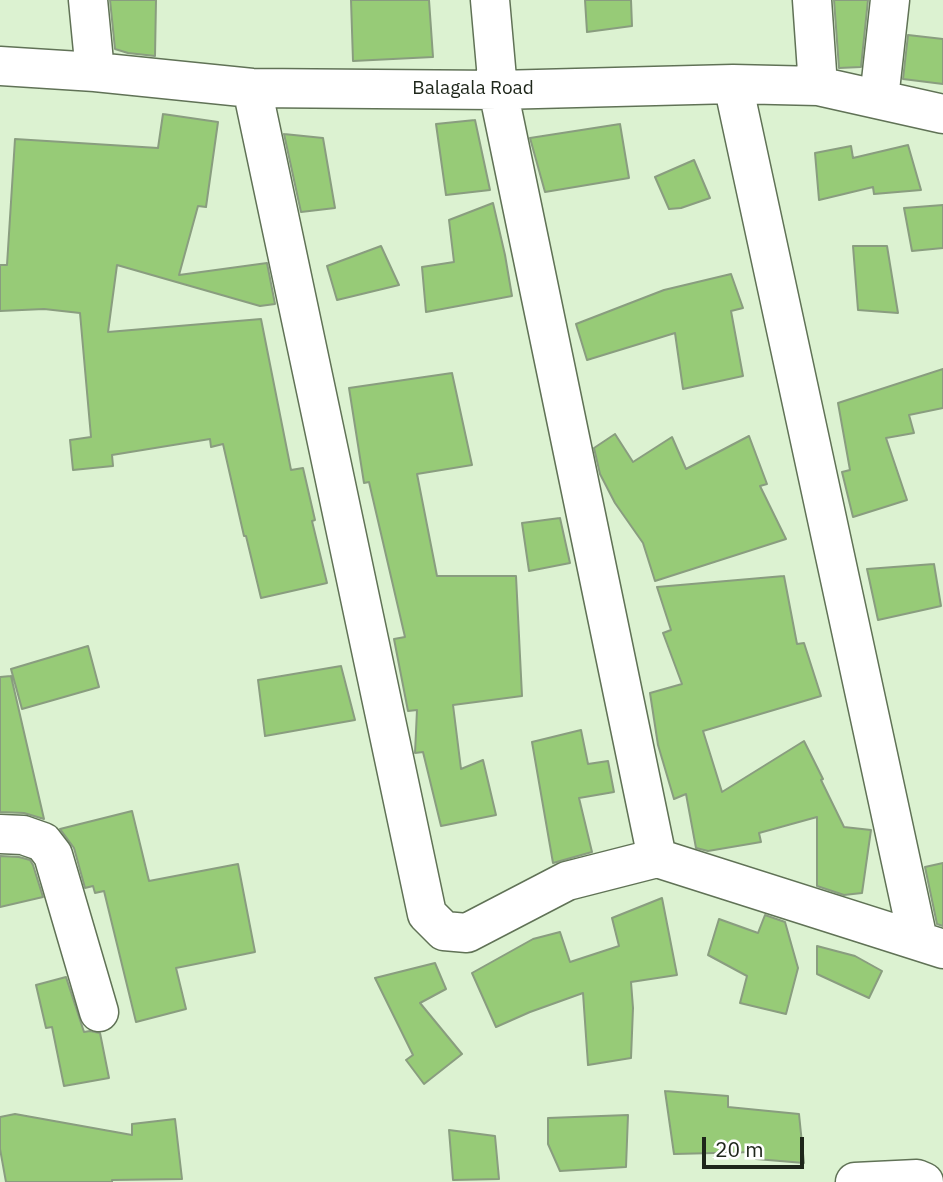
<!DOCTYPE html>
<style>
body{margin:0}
#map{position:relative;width:943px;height:1182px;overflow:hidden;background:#dcf2d1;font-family:"IBM Plex Sans",sans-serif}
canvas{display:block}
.scale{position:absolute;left:702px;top:1137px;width:102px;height:32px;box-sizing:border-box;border:4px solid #1e261a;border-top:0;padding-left:9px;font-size:21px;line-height:24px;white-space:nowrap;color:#1e261a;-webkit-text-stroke:5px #fff;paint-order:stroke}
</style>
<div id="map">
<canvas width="943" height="1182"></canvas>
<div class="scale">20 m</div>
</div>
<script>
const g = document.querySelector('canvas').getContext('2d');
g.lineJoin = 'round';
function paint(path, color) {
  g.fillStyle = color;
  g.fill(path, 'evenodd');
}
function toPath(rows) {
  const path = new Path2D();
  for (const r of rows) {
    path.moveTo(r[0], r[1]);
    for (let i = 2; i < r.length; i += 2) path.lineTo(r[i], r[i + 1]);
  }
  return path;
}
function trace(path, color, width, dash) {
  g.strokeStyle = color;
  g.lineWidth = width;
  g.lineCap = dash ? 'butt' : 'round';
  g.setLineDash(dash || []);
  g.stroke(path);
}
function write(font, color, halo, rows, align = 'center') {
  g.font = font + ' "IBM Plex Sans",sans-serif';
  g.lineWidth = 5;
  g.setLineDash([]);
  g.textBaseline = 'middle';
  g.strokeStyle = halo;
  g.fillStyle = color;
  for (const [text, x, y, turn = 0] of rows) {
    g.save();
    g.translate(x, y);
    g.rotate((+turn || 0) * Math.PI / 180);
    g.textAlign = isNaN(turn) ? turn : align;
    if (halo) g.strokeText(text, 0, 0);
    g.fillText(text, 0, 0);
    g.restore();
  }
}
const building = toPath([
 [110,0,156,0,155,56,128,53,115,49,110,0],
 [351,0,429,0,433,57,353,61,351,0],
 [585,0,631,0,632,26,587,32,585,0],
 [834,0,868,0,861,67,839,68,834,0],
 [908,35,943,39,943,84,903,79,908,35],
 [163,114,218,122,206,207,198,206,179,275,267,263,275,304,260,306,117,265,108,332,261,319,291,470,303,468,315,520,312,521,327,583,261,598,246,536,244,536,223,444,211,447,210,439,112,455,113,466,73,470,70,440,91,437,80,313,44,309,0,311,0,265,7,265,15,139,158,148,163,114],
 [475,120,490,190,446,195,436,124,475,120],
 [620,124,629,178,545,192,530,138,620,124],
 [284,134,323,138,335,208,301,212,284,134],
 [908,145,921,190,874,194,873,187,819,200,815,153,851,146,853,158,908,145],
 [694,160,710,198,681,208,669,209,655,177,694,160],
 [493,203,505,255,512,296,426,312,422,267,454,262,449,220,493,203],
 [943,205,943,248,912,251,904,208,943,205],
 [381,246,399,285,337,300,327,266,381,246],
 [853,246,887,246,898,313,858,310,853,246],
 [731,274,743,308,731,311,743,376,683,389,675,333,587,360,576,324,664,290,731,274],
 [943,369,943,408,909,415,914,433,886,438,907,500,853,517,842,472,850,470,838,403,943,369],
 [452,373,472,465,417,474,437,576,516,576,522,696,453,705,461,769,483,760,496,815,441,826,423,752,415,753,417,710,408,711,394,639,405,637,369,482,364,483,349,388,452,373],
 [615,434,633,462,672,437,686,469,749,436,767,484,760,486,786,539,655,581,643,543,615,503,600,474,594,448,615,434],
 [560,518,570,563,529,571,522,523,560,518],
 [934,564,941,606,878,620,867,569,934,564],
 [784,576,797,644,804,643,821,696,703,731,722,792,804,741,823,779,821,780,844,827,871,830,862,893,844,895,817,886,817,817,759,833,761,842,708,851,696,848,686,794,674,799,658,745,650,693,682,684,663,633,671,630,657,587,784,576],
 [88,646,99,687,22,709,11,669,88,646],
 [341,666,355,720,265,736,258,680,341,666],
 [11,676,44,819,24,813,0,812,0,677,11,676],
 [581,730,588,764,608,761,614,792,579,798,592,852,553,863,532,742,581,730],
 [132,811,149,881,238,864,255,952,176,968,186,1009,136,1022,104,891,95,893,93,886,85,888,74,848,60,829,132,811],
 [0,856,19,857,30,860,33,865,43,897,0,907,0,856],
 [943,863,943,926,937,924,925,867,943,863],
 [662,898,677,975,631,982,633,1008,631,1058,588,1065,583,993,530,1012,496,1027,472,973,533,939,560,932,570,962,619,946,612,918,662,898],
 [765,915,785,922,798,968,786,1014,740,1003,747,976,708,955,719,919,758,933,765,915],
 [817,946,855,956,882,971,869,998,817,974,817,946],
 [435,963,446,989,420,1003,462,1054,424,1084,406,1060,413,1055,375,978,435,963],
 [66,977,84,1032,90,1031,100,1033,109,1078,64,1086,52,1027,46,1028,36,985,66,977],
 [665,1091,728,1096,728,1107,799,1114,804,1163,756,1159,755,1152,674,1154,665,1091],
 [15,1114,132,1135,132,1124,175,1119,182,1179,112,1180,112,1182,6,1182,0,1149,0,1117,15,1114],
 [628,1115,626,1167,560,1171,548,1144,548,1118,628,1115],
 [449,1130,495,1136,499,1179,453,1180,449,1130]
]);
paint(building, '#97cb77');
trace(building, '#899d7f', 2);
const minor = toPath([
 [88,0,95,72],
 [490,0,498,90,657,858],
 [812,0,818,86],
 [0,66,95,72,252,88,498,90,733,84,818,86,943,114],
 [733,84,918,940],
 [252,88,427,914,444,931,467,933,567,881,657,858,943,949],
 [879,99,890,0],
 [0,834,23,835,43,842,53,855,99,1012],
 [855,1182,917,1179,924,1182]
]);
trace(minor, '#607256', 41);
trace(minor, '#fff', 38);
write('19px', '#1e261a', '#fff', [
 ["Balagala Road",473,89]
]);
</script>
